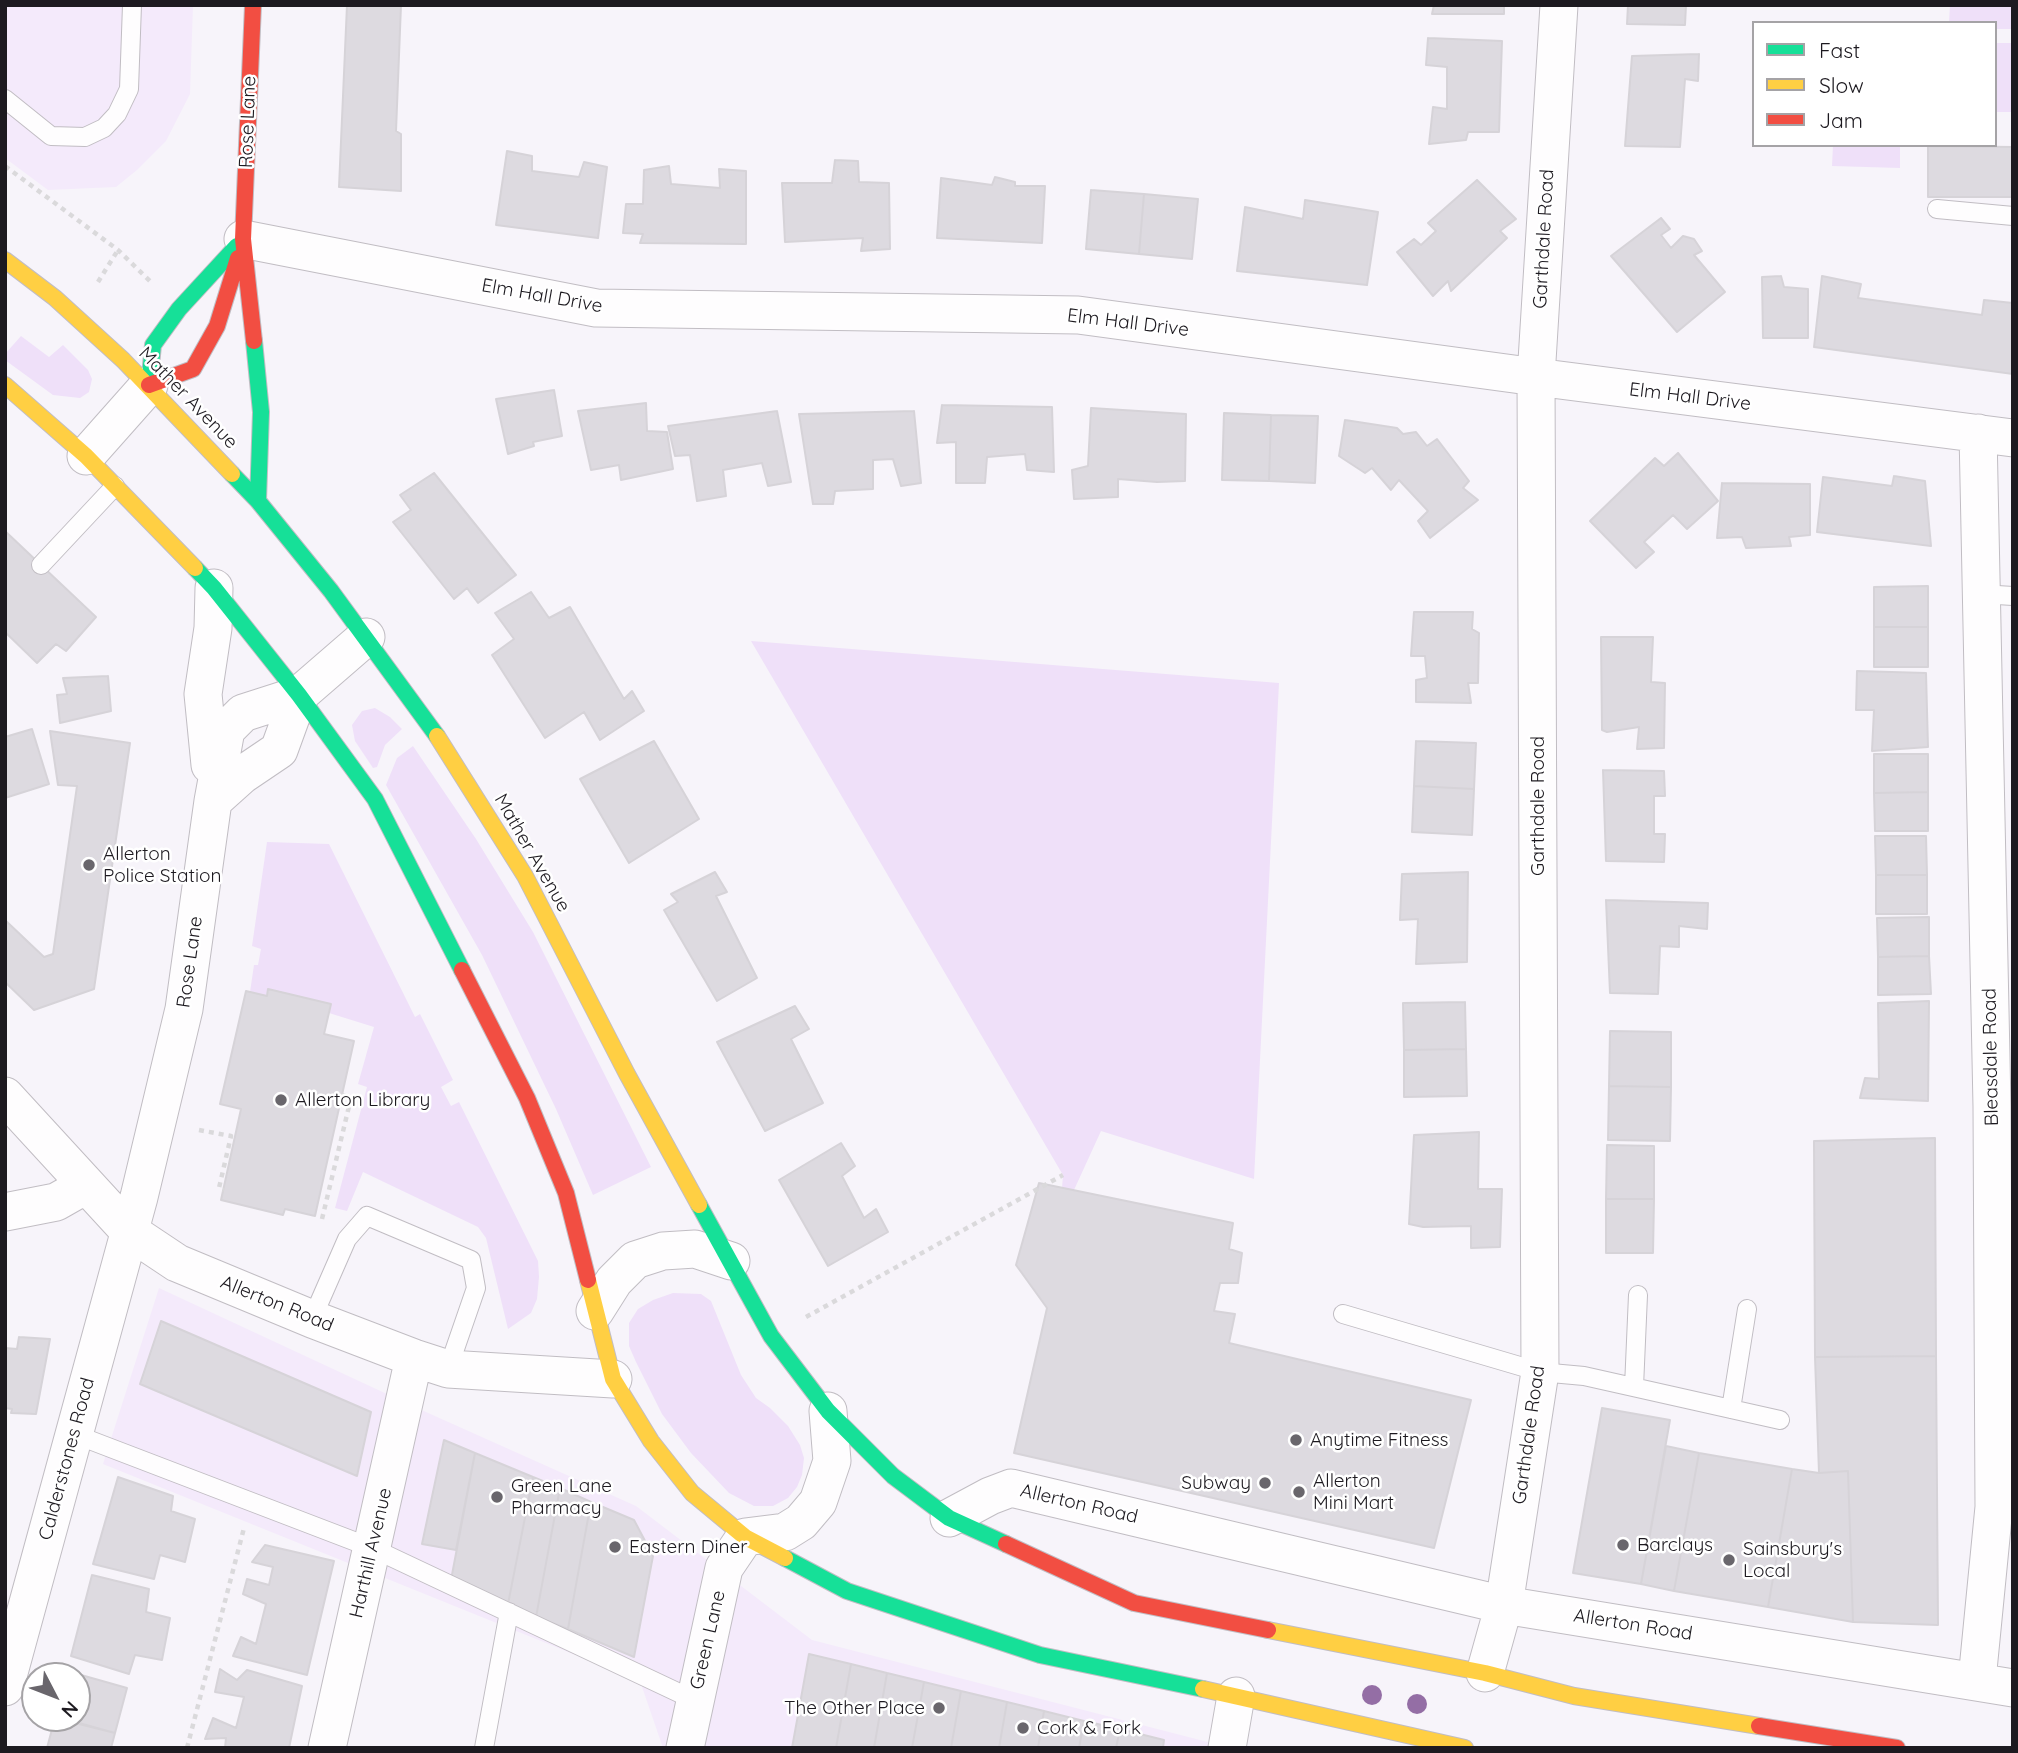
<!DOCTYPE html>
<style>
body{margin:0}
#map{position:relative;width:2018px;height:1753px;overflow:hidden;background:#f7f4fa;font-family:Quicksand,sans-serif}
canvas{display:block}
.frame{position:absolute;inset:0;border:7px solid #1d1a20;pointer-events:none}
.legend{position:absolute;left:1752px;top:21px;width:245px;height:126px;box-sizing:border-box;background:#fff;border:2px solid #a5a3a6;margin:0;padding:9px 12px;list-style:none;font-size:21px;color:#1d1a20}
.legend li{display:flex;align-items:center;gap:14px;height:35px}
.legend b{width:35px;border:2px solid #a5a3a6}
.north{position:absolute;left:21px;top:1662px;width:70px;height:70px;box-sizing:border-box;background:#fff;border:2px solid #a5a3a6;border-radius:50%;rotate:132deg;font-size:19px;font-weight:700;line-height:28px;text-align:center;color:#1d1a20}
.north::after{content:'';display:block;margin:auto;width:24px;height:32px;background:#69666c;clip-path:polygon(50% 0,100% 100%,50% 72%,0 100%)}
</style>
<div id="map">
<canvas width="2018" height="1753"></canvas>
<div class="frame"></div>
<ul class="legend">
<li><b style="height:9px;background:#16e098"></b>Fast</li>
<li><b style="height:9px;background:#ffcf43"></b>Slow</li>
<li><b style="height:9px;background:#f24e42"></b>Jam</li>
</ul>
<div class="north">N</div>
</div>
<script>
const g = document.querySelector('canvas').getContext('2d');
g.lineJoin = 'round';
function paint(path, color) {
  g.fillStyle = color;
  g.fill(path, 'evenodd');
}
function toPath(rows) {
  const path = new Path2D();
  for (const r of rows) {
    path.moveTo(r[0], r[1]);
    for (let i = 2; i < r.length; i += 2) path.lineTo(r[i], r[i + 1]);
  }
  return path;
}
function trace(path, color, width, dash) {
  g.strokeStyle = color;
  g.lineWidth = width;
  g.lineCap = dash ? 'butt' : 'round';
  g.setLineDash(dash || []);
  g.stroke(path);
}
function write(font, color, halo, rows, align = 'center') {
  g.font = font + ' Quicksand,sans-serif';
  g.lineWidth = 5;
  g.setLineDash([]);
  g.textBaseline = 'middle';
  g.strokeStyle = halo;
  g.fillStyle = color;
  for (const [text, x, y, turn = 0] of rows) {
    g.save();
    g.translate(x, y);
    g.rotate((+turn || 0) * Math.PI / 180);
    g.textAlign = isNaN(turn) ? turn : align;
    if (halo) g.strokeText(text, 0, 0);
    g.fillText(text, 0, 0);
    g.restore();
  }
}
paint(toPath([
 [5,5,193,5,190,94,166,141,137,170,116,187,48,190,5,158],
 [159,1288,417,1408,636,1506,812,1640,1231,1748,663,1748,640,1681,103,1464]
]), '#f4eafb');
paint(toPath([
 [1950,5,2013,5,2013,29,1995,29,1995,23,1949,23],
 [1995,43,2013,43,2013,112,1995,112],
 [1833,145,1900,145,1900,168,1832,166],
 [21,336,49,357,63,345,88,370,92,379,89,392,80,398,53,395,5,360,5,354],
 [751,641,1279,683,1254,1179,1101,1131,1074,1190,1062,1188,1063,1175,1060,1170],
 [375,708,390,717,402,729,385,745,377,767,373,768,355,741,352,725,362,711],
 [413,746,476,839,533,932,651,1167,593,1195,556,1109,482,955,386,785,397,758],
 [267,842,329,844,415,1017,420,1014,453,1080,441,1087,451,1106,459,1102,538,1261,539,1277,537,1299,531,1313,508,1329,486,1238,478,1227,363,1172,347,1211,335,1208,367,1087,358,1084,374,1027,329,1013,331,1004,269,989,267,996,250,992,254,965,258,965,261,949,252,946],
 [673,1293,701,1294,711,1301,741,1375,756,1398,770,1408,788,1426,800,1445,804,1458,802,1475,797,1487,788,1498,773,1506,754,1506,729,1493,691,1453,662,1414,636,1362,629,1346,629,1323,638,1309,653,1300]
]), '#efe0f9');
const building = toPath([
 [347,5,401,5,396,131,401,134,401,191,339,187,347,5],
 [1434,5,1504,5,1504,14,1432,14,1434,5],
 [1628,5,1686,5,1685,25,1627,24,1628,5],
 [1428,38,1502,41,1499,132,1468,132,1466,140,1429,144,1433,107,1447,109,1447,67,1426,65,1428,38],
 [1699,54,1698,81,1685,79,1680,147,1625,146,1632,56,1699,54],
 [1928,146,2013,147,2013,197,1928,197,1928,146],
 [507,151,532,156,532,171,579,177,584,162,607,167,598,238,496,225,507,151],
 [835,160,858,161,859,182,889,183,890,249,861,251,863,238,785,242,782,183,832,183,835,160],
 [669,166,671,184,720,188,719,169,746,171,746,244,640,243,643,234,623,233,626,204,643,204,644,170,669,166],
 [995,177,1015,182,1015,186,1045,186,1042,243,937,238,941,178,992,185,995,177],
 [1477,180,1516,219,1500,231,1507,238,1451,291,1448,281,1433,296,1397,252,1414,239,1421,245,1436,231,1428,223,1477,180],
 [1091,190,1144,194,1139,254,1086,249,1091,190],
 [1144,194,1198,199,1192,259,1139,254,1144,194],
 [1305,200,1378,212,1367,285,1237,271,1245,207,1303,219,1305,200],
 [1661,218,1670,229,1661,235,1671,248,1683,236,1694,239,1702,251,1694,255,1725,292,1677,332,1611,256,1661,218],
 [1781,276,1784,287,1808,289,1808,338,1763,338,1762,277,1781,276],
 [1822,276,1861,284,1858,298,1982,315,1984,300,2013,303,2013,374,1814,347,1822,276],
 [554,390,562,436,533,442,534,446,508,454,496,399,554,390],
 [646,403,647,431,667,432,673,469,621,480,619,465,591,470,578,411,646,403],
 [942,405,1052,407,1054,472,1027,470,1025,454,987,457,985,483,956,483,956,442,937,443,942,405],
 [1091,408,1186,414,1185,481,1157,482,1118,479,1118,497,1074,499,1072,470,1088,466,1091,408],
 [777,411,791,482,768,486,762,463,723,470,726,496,697,501,690,455,675,456,668,426,777,411],
 [914,411,921,483,901,486,893,459,873,460,873,489,835,491,833,504,813,504,799,414,914,411],
 [1224,413,1271,415,1269,481,1222,480,1224,413],
 [1271,415,1318,416,1315,483,1269,481,1271,415],
 [1345,420,1397,428,1403,434,1416,432,1427,446,1437,439,1469,481,1463,488,1478,500,1430,538,1418,521,1428,511,1399,480,1391,490,1372,468,1365,473,1339,456,1345,420],
 [1678,453,1718,501,1687,529,1673,515,1644,542,1654,552,1636,568,1590,521,1655,458,1664,466,1678,453],
 [434,473,516,575,478,603,467,588,454,599,393,522,411,510,400,495,434,473],
 [1894,476,1925,481,1931,546,1817,532,1823,477,1892,486,1894,476],
 [1722,483,1810,484,1810,535,1789,537,1791,546,1746,548,1742,537,1717,538,1722,483],
 [5,531,96,617,66,651,56,644,37,663,5,632,5,531],
 [1928,586,1928,627,1874,627,1874,587,1928,586],
 [531,592,549,618,570,607,624,699,632,691,644,711,600,740,584,712,545,738,492,655,514,639,495,613,531,592],
 [1414,612,1473,612,1472,629,1479,633,1478,683,1468,683,1471,703,1416,702,1416,680,1427,678,1425,656,1411,656,1414,612],
 [1874,627,1928,627,1928,667,1874,667,1874,627],
 [1601,637,1653,637,1651,682,1665,683,1664,748,1637,749,1639,727,1607,732,1602,730,1601,637],
 [1857,671,1926,673,1928,747,1872,751,1874,710,1856,710,1857,671],
 [108,676,111,711,60,723,57,695,67,694,63,678,108,676],
 [32,729,49,784,5,798,5,737,32,729],
 [50,731,130,743,94,989,34,1010,5,982,5,920,44,957,53,954,77,786,58,785,50,731],
 [654,741,699,819,629,863,580,779,654,741],
 [1416,741,1476,743,1474,789,1414,786,1416,741],
 [1874,754,1928,754,1928,792,1874,793,1874,754],
 [1603,770,1664,771,1665,796,1654,796,1654,834,1665,834,1664,862,1606,861,1603,770],
 [1414,786,1474,789,1472,835,1412,832,1414,786],
 [1928,792,1928,831,1875,831,1874,793,1928,792],
 [1875,836,1926,836,1927,875,1876,875,1875,836],
 [715,872,727,892,716,896,757,978,717,1001,664,910,678,902,671,894,715,872],
 [1468,872,1467,962,1416,964,1418,919,1400,920,1402,874,1468,872],
 [1876,875,1927,875,1927,914,1876,914,1876,875],
 [1606,900,1708,903,1707,929,1679,926,1679,947,1660,946,1658,994,1610,993,1606,900],
 [1929,917,1929,956,1878,957,1877,918,1929,917],
 [1929,956,1931,994,1878,995,1878,957,1929,956],
 [268,989,331,1004,324,1034,354,1041,315,1216,285,1209,283,1215,221,1200,241,1109,220,1104,246,991,267,996,268,989],
 [1929,1001,1928,1101,1860,1098,1865,1078,1879,1079,1878,1003,1929,1001],
 [1465,1002,1466,1049,1404,1050,1403,1003,1465,1002],
 [795,1006,809,1029,791,1039,823,1103,765,1131,717,1042,795,1006],
 [1610,1031,1671,1032,1671,1087,1609,1086,1610,1031],
 [1466,1049,1467,1096,1404,1097,1404,1050,1466,1049],
 [1609,1086,1671,1087,1670,1141,1608,1140,1609,1086],
 [1479,1132,1478,1189,1502,1189,1500,1247,1471,1248,1471,1226,1423,1227,1409,1224,1414,1135,1479,1132],
 [1935,1138,1936,1356,1815,1357,1814,1141,1935,1138],
 [841,1143,855,1166,842,1176,864,1218,876,1209,888,1232,828,1266,779,1180,841,1143],
 [1607,1145,1654,1146,1654,1199,1606,1199,1607,1145],
 [1039,1183,1233,1223,1229,1249,1242,1253,1238,1283,1220,1283,1214,1311,1235,1314,1229,1343,1471,1400,1434,1548,1014,1453,1047,1308,1016,1265,1039,1183],
 [1606,1199,1654,1199,1653,1253,1606,1253,1606,1199],
 [161,1321,371,1412,357,1476,140,1384,161,1321],
 [19,1337,50,1339,36,1414,11,1413,12,1409,5,1408,5,1348,17,1349,19,1337],
 [1936,1356,1938,1625,1853,1622,1848,1471,1819,1473,1815,1357,1936,1356],
 [1602,1408,1670,1420,1641,1584,1573,1573,1602,1408],
 [444,1440,475,1453,456,1550,422,1544,444,1440],
 [1666,1446,1699,1453,1674,1591,1641,1584,1666,1446],
 [475,1453,533,1477,508,1604,451,1580,475,1453],
 [1699,1453,1792,1469,1768,1607,1674,1591,1699,1453],
 [1792,1469,1819,1473,1848,1471,1853,1622,1768,1607,1792,1469],
 [118,1477,173,1496,171,1511,195,1519,185,1562,160,1555,154,1579,93,1564,118,1477],
 [533,1477,560,1488,536,1617,508,1604,533,1477],
 [560,1488,591,1502,568,1629,536,1617,560,1488],
 [591,1502,634,1520,653,1556,634,1657,568,1629,591,1502],
 [265,1545,334,1561,307,1675,233,1656,241,1637,256,1644,266,1604,243,1594,247,1579,269,1585,273,1567,252,1562,265,1545],
 [92,1575,149,1589,146,1612,170,1618,162,1660,135,1655,129,1674,71,1656,92,1575],
 [809,1654,851,1664,836,1748,792,1748,809,1654],
 [851,1664,887,1673,874,1748,836,1748,851,1664],
 [220,1669,237,1680,247,1670,302,1686,289,1748,225,1748,226,1738,205,1739,213,1718,236,1728,244,1697,215,1692,220,1669],
 [67,1671,127,1688,115,1733,61,1718,77,1718,77,1676,66,1676,67,1671],
 [887,1673,924,1682,912,1748,874,1748,887,1673],
 [924,1682,961,1691,951,1748,912,1748,924,1682],
 [961,1691,1007,1702,999,1748,951,1748,961,1691],
 [1007,1702,1044,1711,1038,1748,999,1748,1007,1702],
 [1044,1711,1084,1721,1079,1748,1038,1748,1044,1711],
 [55,1718,115,1733,111,1748,47,1748,55,1718],
 [1084,1721,1120,1729,1116,1748,1079,1748,1084,1721],
 [1120,1729,1164,1740,1163,1748,1116,1748,1120,1729]
]);
paint(building, '#dddae0');
trace(building, '#d6d3d8', 2);
const lane = toPath([
 [5,99,51,136,85,137,104,128,117,114,129,89,132,5],
 [1937,209,2013,216],
 [41,565,115,486],
 [1981,594,2013,596],
 [1343,1314,1540,1372,1584,1376,1780,1420],
 [312,1319,347,1239,367,1216,471,1260,476,1288,448,1369],
 [1634,1387,1638,1295],
 [1731,1409,1747,1309],
 [74,1434,372,1548,694,1700],
 [484,1748,509,1612]
]);
const street = toPath([
 [243,239,596,308,1078,315,1536,377,2013,438],
 [86,456,149,385],
 [210,765,203,694,213,628,214,588],
 [213,801,242,775,279,750,299,695,366,637],
 [5,1096,129,1231,177,1263,312,1319,414,1358,448,1369,613,1379],
 [5,1212,56,1202,86,1185],
 [595,1311,614,1281,635,1260,663,1251,695,1249,731,1261],
 [949,1518,990,1496,1011,1488,1504,1605,2013,1688],
 [1485,1673,1504,1605,1540,1372,1536,377,1559,5],
 [1977,1680,1994,1507,1992,1106,1978,433],
 [5,1687,139,1197,184,1009,213,801,226,730,243,713,299,695],
 [327,1748,414,1358],
 [685,1748,724,1568,745,1537,785,1532,801,1522,818,1502,832,1461,828,1411],
 [1227,1748,1236,1696]
]);
const fast = toPath([
 [254,341,261,412,258,501],
 [149,385,153,345,179,309,237,246],
 [232,474,258,501,331,591,437,736],
 [195,568,214,588,299,695,375,799,462,970],
 [699,1205,771,1336,828,1411,893,1476,949,1518,1006,1544],
 [785,1558,847,1591,1040,1655,1203,1689]
]);
const slow = toPath([
 [5,260,55,298,123,360,232,474],
 [5,385,86,456,195,568],
 [437,736,525,876,627,1074,699,1205],
 [588,1280,613,1379,651,1441,692,1493,745,1537,785,1558],
 [1268,1630,1485,1673,1574,1696,1759,1726],
 [1203,1689,1465,1748]
]);
const jam = toPath([
 [253,5,243,239,254,341],
 [149,385,193,369,217,326,238,258],
 [462,970,527,1098,566,1193,588,1280],
 [1006,1544,1134,1603,1268,1630],
 [1759,1726,1897,1748]
]);
trace(lane, '#c1bdc3', 20);
trace(street, '#c1bdc3', 39);
trace(fast, '#c1bdc3', 18);
trace(slow, '#c1bdc3', 18);
trace(jam, '#c1bdc3', 18);
trace(toPath([
 [5,166,118,250,151,282],
 [98,282,118,250],
 [199,1130,231,1136,219,1188,224,1190],
 [322,1219,351,1098,342,1095],
 [806,1317,1063,1175],
 [187,1748,244,1528]
]), '#dad9db', 4.5, [5, 5]);
trace(lane, '#fefdfe', 18);
trace(street, '#fefdfe', 37);
trace(fast, '#16e098', 16);
trace(slow, '#ffcf43', 16);
trace(jam, '#f24e42', 16);
g.fillStyle = '#946ea5';
for (const [x, y] of [
 [1372,1695],
 [1417,1704]
]) {
  g.beginPath();
  g.arc(x, y, 10, 0, 2 * Math.PI);
  g.fill();
}
for (const [x, y, r, color] of [
 [89,865,7,"#69666c"],
 [281,1100,7,"#69666c"],
 [1296,1440,7,"#69666c"],
 [1265,1483,7,"#69666c"],
 [1299,1492,7,"#69666c"],
 [497,1497,7,"#69666c"],
 [1623,1545,7,"#69666c"],
 [615,1547,7,"#69666c"],
 [1729,1560,7,"#69666c"],
 [939,1708,7,"#69666c"],
 [1023,1728,7,"#69666c"]
]) {
  const dot = new Path2D();
  dot.arc(x, y, r, 0, 2 * Math.PI);
  g.fillStyle = color;
  g.fill(dot);
  trace(dot, '#fff', 2.5);
}
write('19px', '#1d1a20', '#fff', [
 ["Rose Lane",248,122,-88],
 ["Garthdale Road",1544,239,-87],
 ["Elm Hall Drive",542,296,10],
 ["Elm Hall Drive",1128,323,7],
 ["Elm Hall Drive",1690,397,7],
 ["Mather Avenue",188,398,46],
 ["Garthdale Road",1538,806,-90],
 ["Mather Avenue",532,853,60],
 ["Rose Lane",190,962,-82],
 ["Bleasdale Road",1991,1057,-91],
 ["Allerton Road",277,1304,22],
 ["Garthdale Road",1529,1435,-82],
 ["Calderstones Road",67,1459,-75],
 ["Allerton Road",1079,1504,13],
 ["Harthill Avenue",371,1553,-77],
 ["Allerton Road",1633,1625,9],
 ["Green Lane",708,1640,-77]
]);
write('19px', '#1d1a20', '#fff', [
 ["Allerton",103,854],
 ["Police Station",103,876],
 ["Allerton Library",295,1100],
 ["Anytime Fitness",1310,1440],
 ["Allerton",1313,1481],
 ["Mini Mart",1313,1503],
 ["Subway",1251,1483,"right"],
 ["Green Lane",511,1486],
 ["Pharmacy",511,1508],
 ["Barclays",1637,1545],
 ["Eastern Diner",629,1547],
 ["Sainsbury's",1743,1549],
 ["Local",1743,1571],
 ["The Other Place",925,1708,"right"],
 ["Cork & Fork",1037,1728]
], 'left');
</script>
